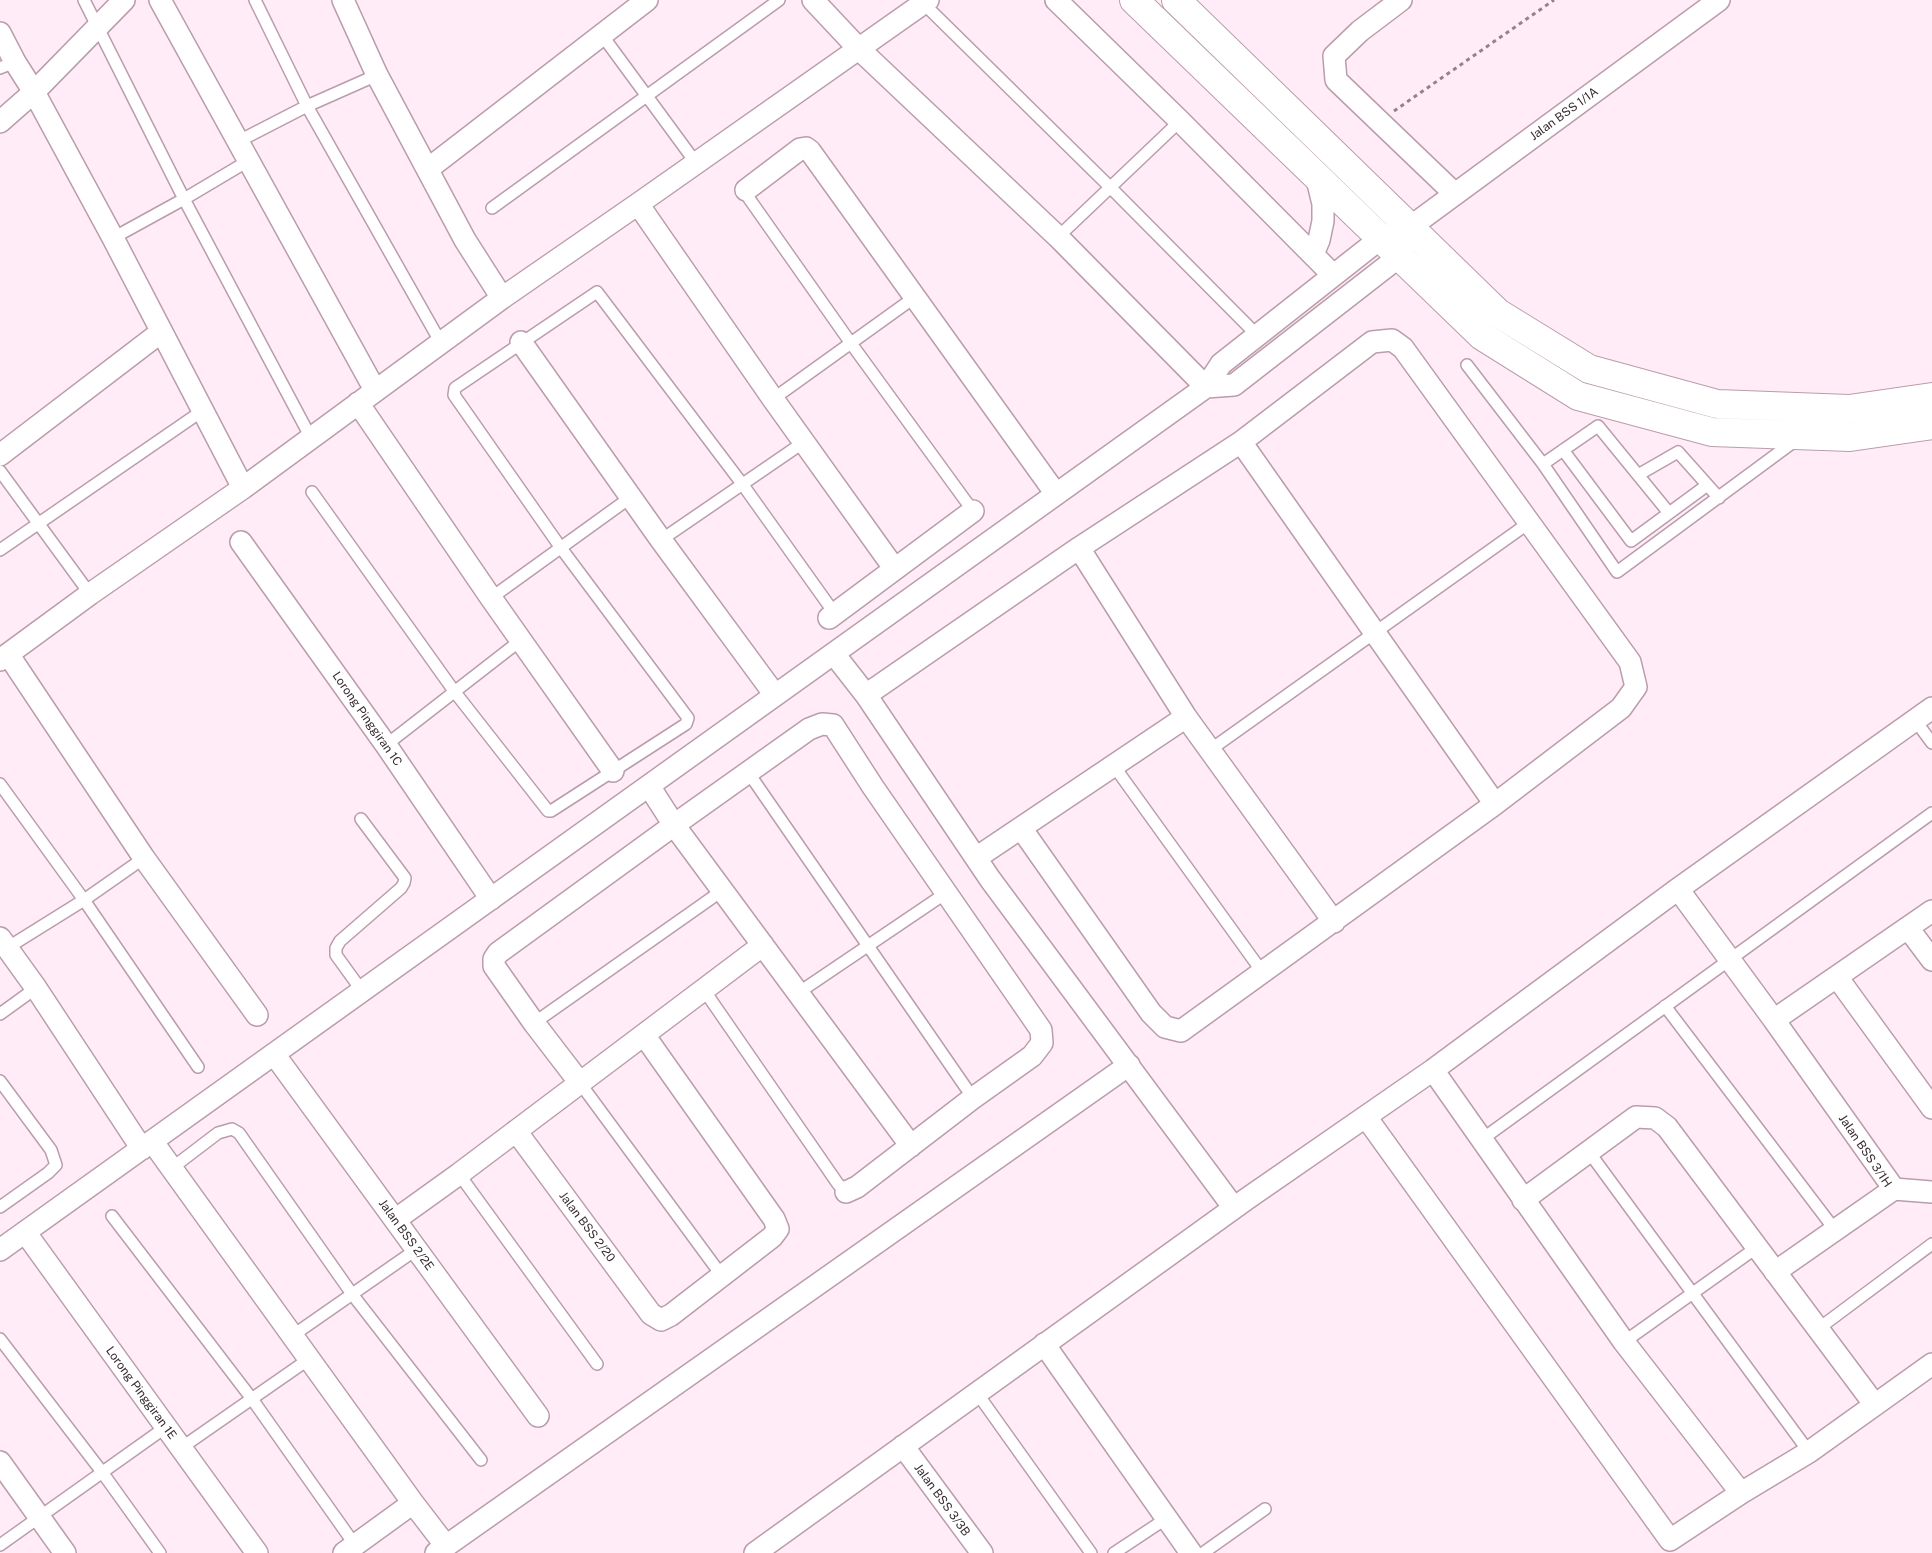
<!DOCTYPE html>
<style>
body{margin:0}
canvas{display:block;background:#ffecf6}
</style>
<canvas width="1932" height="1553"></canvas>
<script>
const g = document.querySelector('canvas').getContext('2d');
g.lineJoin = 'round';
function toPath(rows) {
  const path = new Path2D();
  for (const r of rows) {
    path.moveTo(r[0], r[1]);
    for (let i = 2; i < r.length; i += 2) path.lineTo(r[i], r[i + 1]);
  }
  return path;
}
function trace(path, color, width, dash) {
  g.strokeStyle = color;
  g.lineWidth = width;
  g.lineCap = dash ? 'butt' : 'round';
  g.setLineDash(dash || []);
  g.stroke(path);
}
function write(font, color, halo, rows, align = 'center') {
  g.font = font + ' "Public Sans",sans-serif';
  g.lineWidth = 5;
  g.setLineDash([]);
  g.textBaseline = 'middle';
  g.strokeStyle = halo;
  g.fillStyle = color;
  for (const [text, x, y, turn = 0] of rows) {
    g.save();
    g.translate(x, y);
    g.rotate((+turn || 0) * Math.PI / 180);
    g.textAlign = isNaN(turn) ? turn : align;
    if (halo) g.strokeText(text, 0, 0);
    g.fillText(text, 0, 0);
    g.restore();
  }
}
const lane = toPath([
 [84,0,184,199,311,438],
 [255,0,307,106,441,343],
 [921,1,1110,187,1257,335],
 [602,35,696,163],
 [0,68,15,62],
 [237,142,307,106,377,75],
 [746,190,748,197,850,342,973,511],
 [492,208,779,0],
 [1058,237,1180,121],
 [113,238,184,199,248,161],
 [1467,365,1543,464,1617,572,1796,440],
 [773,399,915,297],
 [1563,450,1631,541,1706,486],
 [1543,464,1598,426,1638,475,1678,452,1719,498],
 [0,471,90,594],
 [1638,475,1669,513],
 [312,492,454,691,548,811,551,811,686,724,688,718,561,548,454,395,455,388,597,292,743,485,835,614],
 [661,540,804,442],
 [0,550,202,411],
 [491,598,631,497],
 [1915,720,1932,743],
 [386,745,521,640],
 [1210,750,1530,522],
 [1114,766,1263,973],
 [748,772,973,1098],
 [0,784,84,900,198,1067],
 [361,819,405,878,404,883,401,888,340,941,336,948,336,955,362,991],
 [7,948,84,900,144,858],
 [704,990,838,1184,846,1192],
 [798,993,946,893],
 [1665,1006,1835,1230],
 [0,1014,36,988],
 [534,1023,723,890],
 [0,1081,51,1150,56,1165,48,1173,0,1207],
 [580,1083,722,1276],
 [1481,1140,1932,813],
 [1589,1152,1809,1452],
 [172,1168,218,1133,232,1129,239,1133,352,1294,481,1460],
 [459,1174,597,1364],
 [112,1216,252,1399,355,1545],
 [1818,1329,1932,1244],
 [292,1336,417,1249],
 [0,1339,102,1472,160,1553],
 [1624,1342,1756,1248],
 [977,1393,1091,1553],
 [181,1448,309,1359],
 [0,1545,166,1427],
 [1114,1553,1167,1518],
 [1203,1553,1265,1509]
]);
const street = toPath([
 [160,0,375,390],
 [343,0,377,75,465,240,502,298],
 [813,0,859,49,1058,237,1206,387],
 [1056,0,1180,121,1333,275],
 [1401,0,1360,31,1334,56,1336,80,1455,194],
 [0,33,15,62,34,92,113,238,243,488],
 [0,122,34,92,124,0],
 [428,169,647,0],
 [746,190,800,149,806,148,810,151,1056,494],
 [638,204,773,399,894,568],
 [1313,254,1319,240,1323,221,1323,204,1316,175],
 [521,342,661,540,775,695],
 [1206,387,1234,385,1400,256,1404,242],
 [358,403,491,598,613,771],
 [1241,442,1495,804],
 [0,455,161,332],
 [241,542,386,745,491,899],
 [1079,548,1186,717,1334,922],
 [829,618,973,511],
 [8,654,144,858,257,1015],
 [834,654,866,695,990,879,1234,1208],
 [0,660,90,594,243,488,502,298,638,204,928,0],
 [866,695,1079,548,1241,442,1372,342,1392,340,1403,348,1630,662,1636,687,1621,708,1495,804,1181,1031,1165,1027,1151,1013,1021,828],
 [649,786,674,825,911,1146],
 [976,858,1186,717],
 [1678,889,1774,1020,1932,911],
 [1908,928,1932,960],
 [0,938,36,988,142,1149],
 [1837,977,1932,1108],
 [1774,1020,1894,1189,1775,1272],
 [274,1054,538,1416],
 [1433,1070,1624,1342,1741,1493,1809,1452,1932,1364],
 [580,1083,534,1023,494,966,494,959,498,953,674,825,809,729,822,724,833,725,873,787,1041,1030,1042,1043,1032,1056,973,1098,857,1187,846,1192],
 [1366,1117,1670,1540,1741,1493],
 [516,1131,651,1314,661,1320,671,1315,772,1237,778,1229,774,1219,644,1035],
 [152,1141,413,1503,344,1553],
 [1894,1189,1932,1192],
 [1523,1200,1636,1117,1655,1118,1667,1127,1875,1405],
 [395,1220,459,1174,763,945],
 [25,1232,257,1553],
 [0,1250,1206,387,1221,364,1381,238,1409,228,1719,0],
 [1044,1344,1191,1553],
 [903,1446,982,1553],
 [0,1462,65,1553],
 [413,1503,446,1546],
 [436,1553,1129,1065],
 [755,1553,1248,1198,1433,1070,1678,889,1932,708]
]);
const secondary = toPath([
 [1134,0,1482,336,1578,396,1712,432,1850,437,1932,425],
 [1176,0,1498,313,1589,369,1717,404,1849,409,1932,397]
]);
trace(lane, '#ba9dac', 14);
trace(street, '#ba9dac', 24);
trace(secondary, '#ba9dac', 30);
trace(toPath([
 [1394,111,1554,0]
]), '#92838b', 3, [4, 4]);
trace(lane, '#fff', 11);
trace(street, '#fff', 21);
trace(secondary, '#fff', 28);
write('12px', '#362b31', '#fff', [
 ["Jalan BSS 1/1A",1564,114,-36],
 ["Lorong Pinggiran 1C",367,719,55],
 ["Jalan BSS 3/1H",1865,1151,56],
 ["Jalan BSS 2/20",587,1227,53],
 ["Jalan BSS 2/2E",406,1235,54],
 ["Lorong Pinggiran 1E",141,1393,54],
 ["Jalan BSS 3/3B",942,1500,54]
]);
</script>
